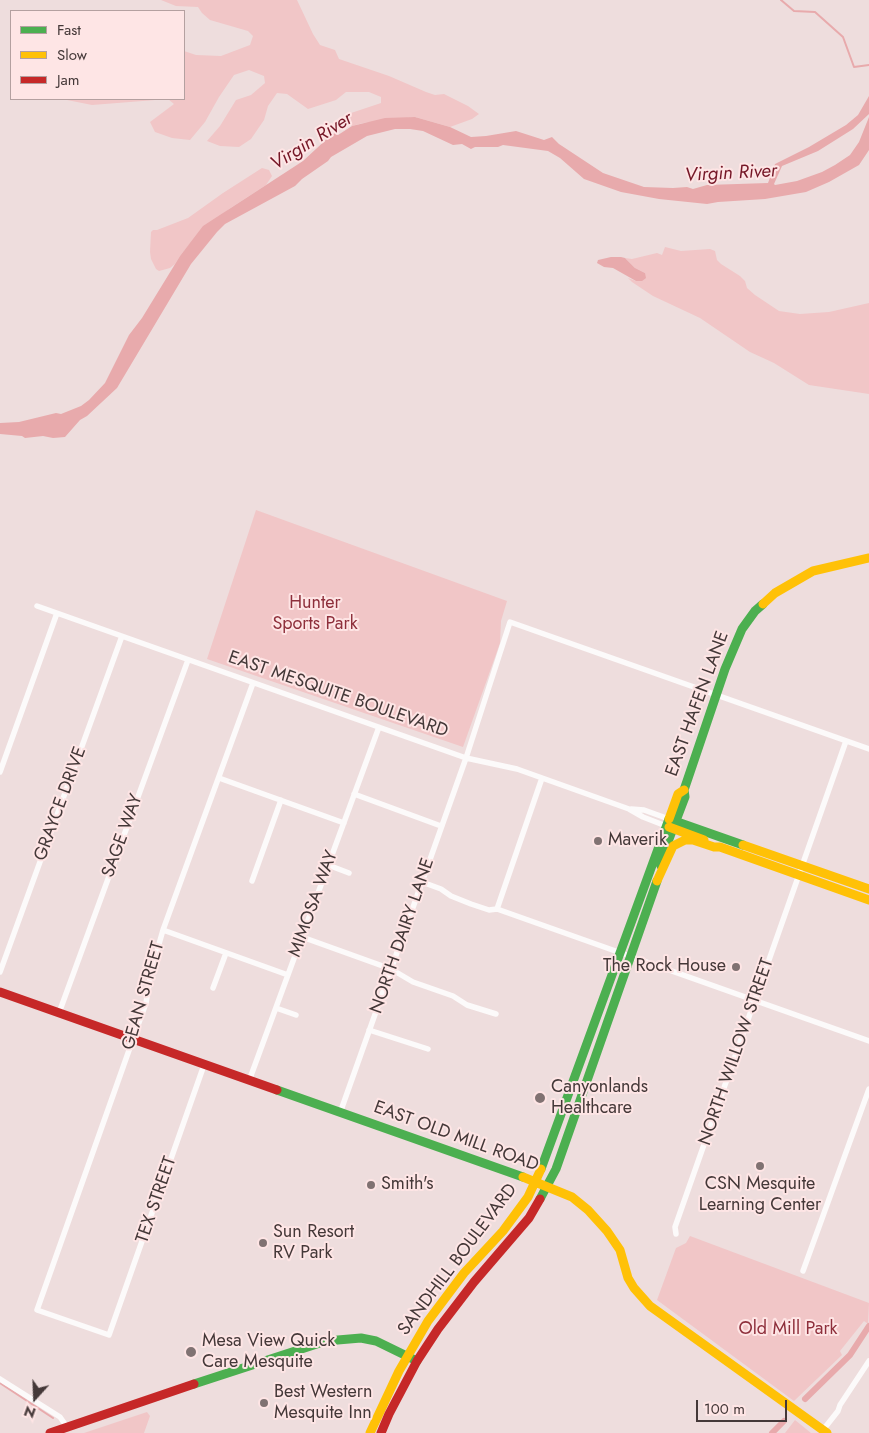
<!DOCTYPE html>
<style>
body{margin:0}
#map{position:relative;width:869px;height:1433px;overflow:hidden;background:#edd;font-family:Jost,sans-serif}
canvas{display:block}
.legend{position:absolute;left:10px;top:10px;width:175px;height:90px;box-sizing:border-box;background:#fee5e5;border:1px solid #b4a0a0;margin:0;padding:6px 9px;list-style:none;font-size:15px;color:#443838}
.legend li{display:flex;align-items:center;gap:10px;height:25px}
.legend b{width:25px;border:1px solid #b4a0a0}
.north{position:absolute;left:10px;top:1373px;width:50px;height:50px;-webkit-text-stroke:4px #fee5e5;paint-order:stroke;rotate:200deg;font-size:14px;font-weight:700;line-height:20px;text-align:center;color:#443838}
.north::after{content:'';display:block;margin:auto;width:18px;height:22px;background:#443838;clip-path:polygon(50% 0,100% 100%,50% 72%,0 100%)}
.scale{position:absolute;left:696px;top:1400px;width:91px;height:22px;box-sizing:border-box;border:2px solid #443838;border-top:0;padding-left:6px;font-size:15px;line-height:18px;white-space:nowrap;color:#443838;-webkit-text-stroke:4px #fee5e5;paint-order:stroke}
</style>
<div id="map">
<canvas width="869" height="1433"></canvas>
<ul class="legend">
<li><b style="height:6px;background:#4caf50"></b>Fast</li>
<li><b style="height:6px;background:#ffc107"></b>Slow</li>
<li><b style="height:6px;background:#c62828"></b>Jam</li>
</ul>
<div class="north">N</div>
<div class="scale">100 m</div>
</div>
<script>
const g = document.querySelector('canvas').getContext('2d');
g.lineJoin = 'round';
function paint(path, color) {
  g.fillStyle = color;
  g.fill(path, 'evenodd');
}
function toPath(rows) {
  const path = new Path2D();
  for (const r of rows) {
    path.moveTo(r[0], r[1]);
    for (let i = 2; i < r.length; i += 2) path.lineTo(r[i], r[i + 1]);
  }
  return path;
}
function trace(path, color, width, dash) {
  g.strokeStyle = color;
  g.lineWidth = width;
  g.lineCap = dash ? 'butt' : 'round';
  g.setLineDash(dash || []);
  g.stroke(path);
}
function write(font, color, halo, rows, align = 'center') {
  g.font = font + ' Jost,sans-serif';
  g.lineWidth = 4;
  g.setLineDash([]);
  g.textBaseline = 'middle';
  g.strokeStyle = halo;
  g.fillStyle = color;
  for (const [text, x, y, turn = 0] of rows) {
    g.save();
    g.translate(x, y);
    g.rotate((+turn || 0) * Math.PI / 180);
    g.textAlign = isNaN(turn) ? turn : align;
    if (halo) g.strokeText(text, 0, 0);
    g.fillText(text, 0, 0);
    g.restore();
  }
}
paint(toPath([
 [161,0,297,0,313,34,320,45,335,50,339,59,389,76,426,92,435,95,444,94,468,106,479,114,472,119,450,127,415,117,363,123,352,126,346,120,348,114,381,103,381,97,369,92,346,92,336,100,308,109,287,94,277,93,268,106,264,120,251,139,239,147,220,146,207,141,220,126,236,100,251,95,265,83,264,76,249,70,234,75,219,97,205,122,190,140,172,138,155,132,150,122,174,104,168,99,92,105,67,100,66,99,184,99,184,51,196,55,221,56,250,45,253,36,248,31,210,20,202,13,198,7,176,6],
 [262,168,269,170,272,176,266,185,229,209,188,246,180,256,175,264,170,268,159,271,156,269,151,259,150,252,151,232,153,230,157,230,188,218,223,193],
 [665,247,681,251,710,249,715,251,717,260,721,264,740,276,745,281,747,288,755,295,779,311,800,314,829,312,869,303,869,394,809,385,774,363,750,352,700,318,653,296,632,282,628,278,636,281,645,273,635,268,625,258,632,259,657,253,662,255],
 [256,510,507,601,501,621,500,643,463,747,207,659],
 [690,1236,869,1303,868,1324,864,1321,840,1351,842,1355,794,1401,657,1300,676,1248,686,1243],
 [147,1412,150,1416,144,1433,84,1433],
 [795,1420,811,1433,785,1433]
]), '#f1c6c7');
paint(toPath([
 [869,96,869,114,853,129,818,151,782,166,774,184,775,185,797,181,822,172,835,165,850,155,859,142,869,117,869,150,859,165,829,182,806,192,765,199,718,202,707,204,659,199,621,192,584,179,560,158,548,151,503,145,498,147,475,147,471,149,462,144,453,145,423,131,410,129,395,129,367,136,331,157,328,161,302,179,295,186,225,224,217,232,191,264,117,388,87,416,80,420,65,437,53,438,43,436,25,438,22,436,0,434,0,423,19,422,56,413,61,414,81,406,89,400,105,383,129,335,142,318,180,256,203,226,303,161,330,136,335,133,338,135,352,126,385,118,415,117,450,127,471,137,486,136,516,131,544,140,552,137,559,144,603,173,644,187,673,188,687,187,693,189,707,185,768,183,775,164,809,147,846,125,858,115],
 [611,257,621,257,625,258,635,268,645,273,646,278,642,281,636,281,613,268,604,267,597,263,598,260]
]), '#e8aaac');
trace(toPath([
 [781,0,794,11,815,12,843,37,854,67,869,65],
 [0,1383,53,1418]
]), '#e8aaac', 2);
trace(toPath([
 [805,1399,850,1355,869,1326],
 [772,1433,784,1421]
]), '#e8aaac', 6);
trace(toPath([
 [37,606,466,758,517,769,629,809,643,817,666,826],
 [0,772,57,613],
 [219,778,344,823],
 [354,794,441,826],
 [631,809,644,810,669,819],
 [328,865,349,873],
 [252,881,281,800],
 [422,882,441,889,451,896,471,904,489,910,497,909,869,1041],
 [497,909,542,778],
 [163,930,288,975],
 [302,937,391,969,413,982,453,996,467,1005,496,1014],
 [0,972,122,636],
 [213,988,226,953],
 [276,1008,296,1015],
 [59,1013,188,660],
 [369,1030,428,1049],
 [204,1065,109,1335,37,1310,133,1039,146,1003,151,972,163,930,253,683],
 [249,1081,379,727],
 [340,1113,466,758,510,622,869,749],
 [676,1234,675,1227,846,741],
 [803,1271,869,1089],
 [0,1379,60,1417,67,1427],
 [823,1430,838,1411,840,1405,869,1361]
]), '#fcfafa', 5.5);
trace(toPath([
 [661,866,666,847,685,797,684,790,725,669,742,629,755,611,763,604],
 [277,1090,523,1177],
 [541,1169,669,819,743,845],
 [540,1199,556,1169,657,881],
 [194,1384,326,1341,361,1338,376,1341,417,1361]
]), '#4caf50', 9);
trace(toPath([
 [763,604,775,593,813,571,869,558],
 [669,819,678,794,684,790],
 [669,827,704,840],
 [743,845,869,889],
 [657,881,673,846,685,840,693,840,714,847,720,847,869,900],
 [523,1177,572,1197,588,1210,607,1231,620,1250,628,1278,634,1288,650,1306,827,1433],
 [370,1433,399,1371,428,1321,464,1273,503,1231,528,1197,541,1169]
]), '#ffc107', 9);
trace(toPath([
 [0,992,277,1090],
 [50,1433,194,1384],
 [381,1433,389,1414,417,1361,438,1329,474,1282,529,1218,540,1199]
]), '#c62828', 9);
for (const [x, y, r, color] of [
 [598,841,5,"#807272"],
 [736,967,5,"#807272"],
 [540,1098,6,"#807272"],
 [760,1166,5,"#807272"],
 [371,1185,5,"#807272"],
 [263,1243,5,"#807272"],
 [191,1352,6,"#807272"],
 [264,1403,5,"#807272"]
]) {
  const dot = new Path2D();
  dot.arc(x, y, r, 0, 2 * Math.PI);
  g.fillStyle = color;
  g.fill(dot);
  trace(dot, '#fee5e5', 2);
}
write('18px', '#8e2f3b', '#fee5e5', [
 ["Hunter",315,604],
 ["Sports Park",315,625],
 ["Old Mill Park",788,1330]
]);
write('18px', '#443838', '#fee5e5', [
 ["EAST MESQUITE BOULEVARD",338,695,19],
 ["EAST HAFEN LANE",698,704,-70],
 ["GRAYCE DRIVE",61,804,-70],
 ["SAGE WAY",123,836,-70],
 ["MIMOSA WAY",314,904,-70],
 ["NORTH DAIRY LANE",403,936,-71],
 ["GEAN STREET",144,996,-74],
 ["NORTH WILLOW STREET",737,1052,-71],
 ["EAST OLD MILL ROAD",456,1137,20],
 ["TEX STREET",157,1200,-71],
 ["SANDHILL BOULEVARD",458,1260,-53]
]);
write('18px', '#443838', '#fee5e5', [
 ["Maverik",608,841],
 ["The Rock House",726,967,"right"],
 ["Canyonlands",551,1088],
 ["Healthcare",551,1109],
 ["Smith's",381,1185],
 ["CSN Mesquite",760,1185,"center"],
 ["Learning Center",760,1206,"center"],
 ["Sun Resort",273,1233],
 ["RV Park",273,1254],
 ["Mesa View Quick",202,1342],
 ["Care Mesquite",202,1363],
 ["Best Western",274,1393],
 ["Mesquite Inn",274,1414]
], 'left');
write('italic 19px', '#751626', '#fee5e5', [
 ["Virgin River",312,142,-32],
 ["Virgin River",731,174,-3]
]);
</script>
